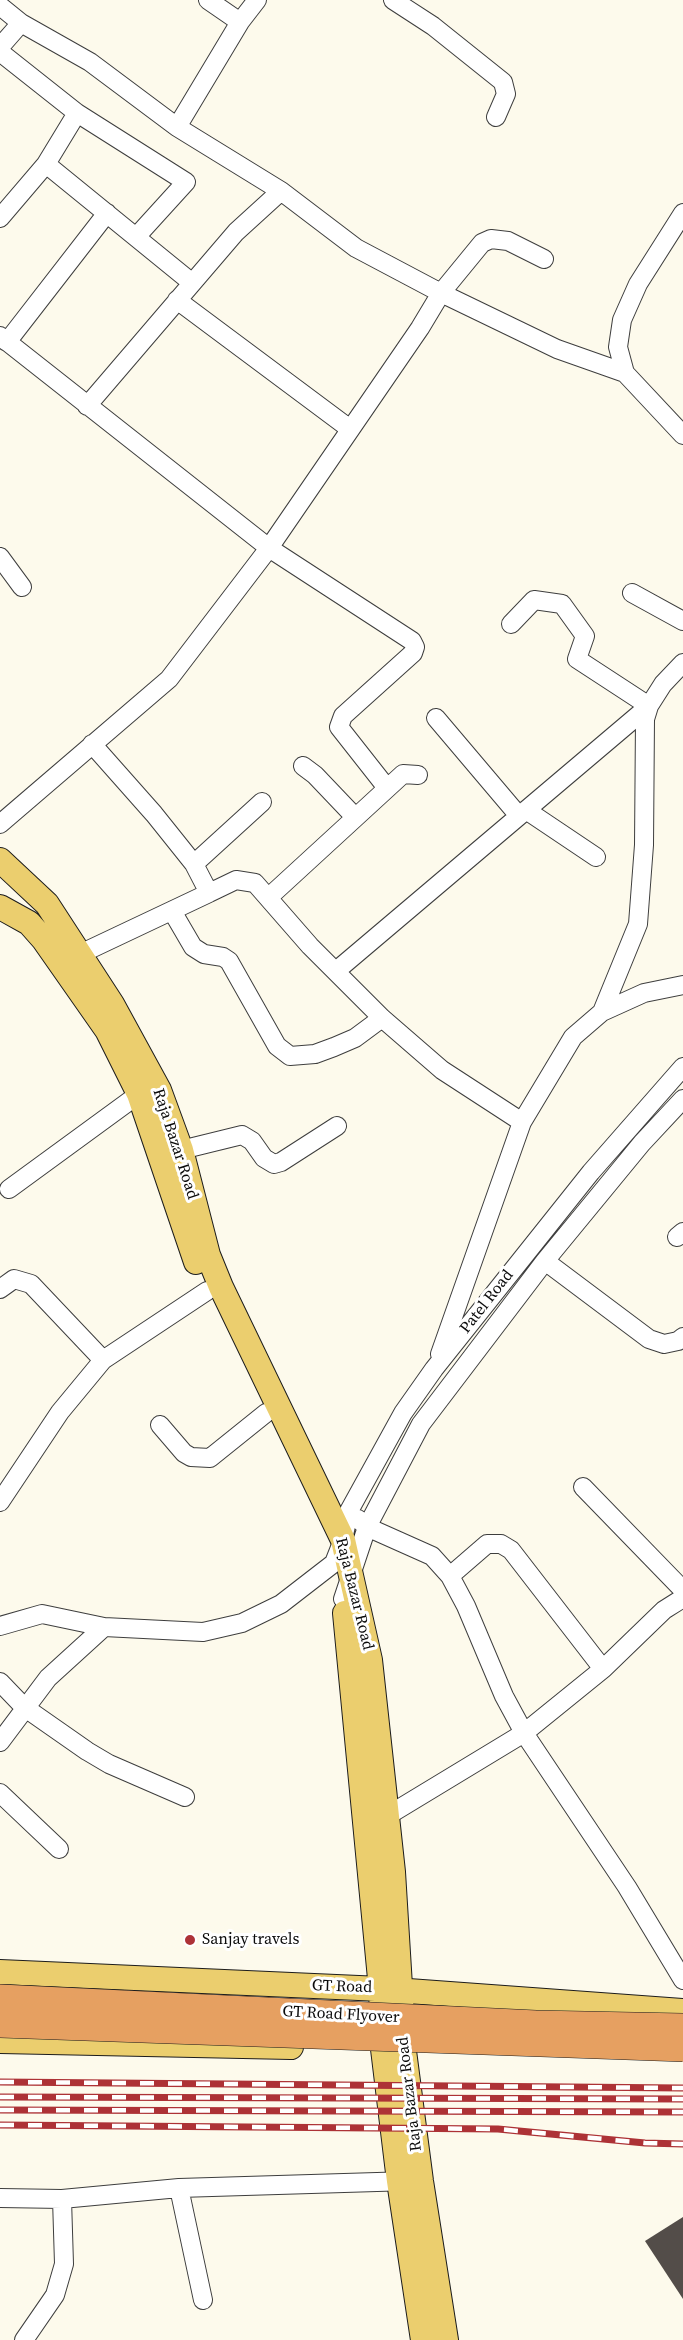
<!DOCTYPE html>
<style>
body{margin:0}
canvas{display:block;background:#fdfaec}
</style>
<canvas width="683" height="2340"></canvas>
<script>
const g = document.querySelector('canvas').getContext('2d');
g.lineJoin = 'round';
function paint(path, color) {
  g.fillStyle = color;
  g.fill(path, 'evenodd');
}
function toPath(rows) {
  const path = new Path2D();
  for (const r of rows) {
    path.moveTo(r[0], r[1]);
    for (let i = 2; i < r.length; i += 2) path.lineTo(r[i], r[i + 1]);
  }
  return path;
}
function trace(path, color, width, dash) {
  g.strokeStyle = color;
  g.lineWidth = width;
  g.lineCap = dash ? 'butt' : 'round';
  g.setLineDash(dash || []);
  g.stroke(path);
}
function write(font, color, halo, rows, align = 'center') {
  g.font = font + ' "Source Serif 4",serif';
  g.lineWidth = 6;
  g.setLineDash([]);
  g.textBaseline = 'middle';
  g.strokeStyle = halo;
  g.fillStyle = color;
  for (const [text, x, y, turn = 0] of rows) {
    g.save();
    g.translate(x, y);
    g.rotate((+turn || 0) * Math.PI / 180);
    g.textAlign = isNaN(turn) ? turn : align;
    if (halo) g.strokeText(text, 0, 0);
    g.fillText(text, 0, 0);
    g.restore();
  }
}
paint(toPath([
 [683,2217,683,2299,645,2241]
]), '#534d49');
const minor = toPath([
 [208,0,240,22],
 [393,0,433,26,503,82,506,94,496,117],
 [0,6,21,23,90,62,177,127,281,191,356,248,441,293,557,349,625,373],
 [0,47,21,23],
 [0,52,77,113,186,182,136,237],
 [177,127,240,22,257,0],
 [46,164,191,282],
 [683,213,638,284,622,320,618,347,625,373,683,435],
 [0,218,46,164,77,113],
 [177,300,350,429],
 [0,336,269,548,412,641,415,647,413,653,343,716,339,727,387,788],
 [7,342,107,213],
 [87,406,236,232,281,191],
 [0,557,22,587],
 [632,593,683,621],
 [436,718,519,816],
 [92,744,154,814,194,864,209,893,236,880,255,883,310,946,382,1018,442,1070,522,1122],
 [303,766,315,775,355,817],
 [526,810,596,857],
 [0,824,169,679,269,548,420,328,441,293,482,243,491,239,508,241,544,259],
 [194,864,262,802],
 [269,897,403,774,418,775],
 [172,911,193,947,204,954,223,957,229,961,277,1046,290,1056,315,1054,334,1047,355,1038,382,1018],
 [80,954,209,893],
 [336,971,649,706,577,659,585,636,562,604,534,600,511,624],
 [602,1012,638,924,644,845,645,719,649,706,663,684,683,663],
 [181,1150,242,1135,252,1141,264,1158,274,1164,281,1162,337,1126],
 [9,1189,139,1094],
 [677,1237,683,1232],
 [545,1261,649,1339,664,1344,678,1341,683,1337],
 [0,1289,14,1279,31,1284,103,1360],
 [440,1354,522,1122,573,1037,602,1012,644,993,683,985],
 [160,1425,184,1453,191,1457,210,1458,266,1413],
 [583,1487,683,1590],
 [0,1502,60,1412,103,1360,207,1291],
 [358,1519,367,1527,432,1556,450,1576,466,1606,504,1696,524,1733,627,1887,683,1980],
 [450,1576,487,1544,501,1544,511,1550,603,1669],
 [343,1599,367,1527,421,1424,545,1261,642,1143,683,1099],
 [0,1626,42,1614,104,1627,203,1632,242,1623,281,1604,334,1563,343,1540,349,1511,403,1413,434,1369,591,1172,683,1067],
 [0,1682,24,1707,87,1751,109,1764,185,1797],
 [0,1742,48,1678,104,1627],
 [0,1793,59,1849],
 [387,1816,524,1733,603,1669,664,1610,683,1598],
 [179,2188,203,2300],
 [0,2198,62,2199,179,2188,410,2181],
 [24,2340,55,2295,64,2264,62,2199]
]);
const major = toPath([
 [0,860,47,904,112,1004,159,1090,181,1150,208,1255,221,1287,343,1540,370,1660,393,1872,404,2051,421,2181,446,2340],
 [0,907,29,923,44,940,107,1030,139,1094,196,1262],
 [345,1613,381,1989,383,2049,399,2181,423,2340],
 [0,1972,381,1989,683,2011],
 [0,2041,291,2047]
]);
trace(minor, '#3e3e3e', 20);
trace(major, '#1c1c1c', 26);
trace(minor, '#fff', 18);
trace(major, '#ebce6e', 24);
const rail = toPath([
 [0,2082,683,2088],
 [0,2097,683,2099],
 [0,2110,683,2112],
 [0,2125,498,2129,645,2143,683,2144]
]);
trace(rail, '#ad3236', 7);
trace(rail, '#fff', 4.5, [14]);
const highwayBridge = toPath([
 [0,1998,536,2024,683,2027],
 [0,2024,683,2048]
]);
trace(highwayBridge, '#1c1c1c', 28, []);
trace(highwayBridge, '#e6a061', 27);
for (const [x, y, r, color] of [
 [190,1940,6,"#ad3236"]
]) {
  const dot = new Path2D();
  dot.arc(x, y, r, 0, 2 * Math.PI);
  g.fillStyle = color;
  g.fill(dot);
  trace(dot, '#fff', 2);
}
write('16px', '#0b0b0b', '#fff', [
 ["Raja Bazar Road",175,1144,72],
 ["Patel Road",487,1302,-52],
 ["Raja Bazar Road",354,1594,76],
 ["GT Road",342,1987,2],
 ["GT Road Flyover",341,2015,3],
 ["Raja Bazar Road",410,2094,-97]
]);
write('16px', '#0b0b0b', '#fff', [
 ["Sanjay travels",202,1940]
], 'left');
</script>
